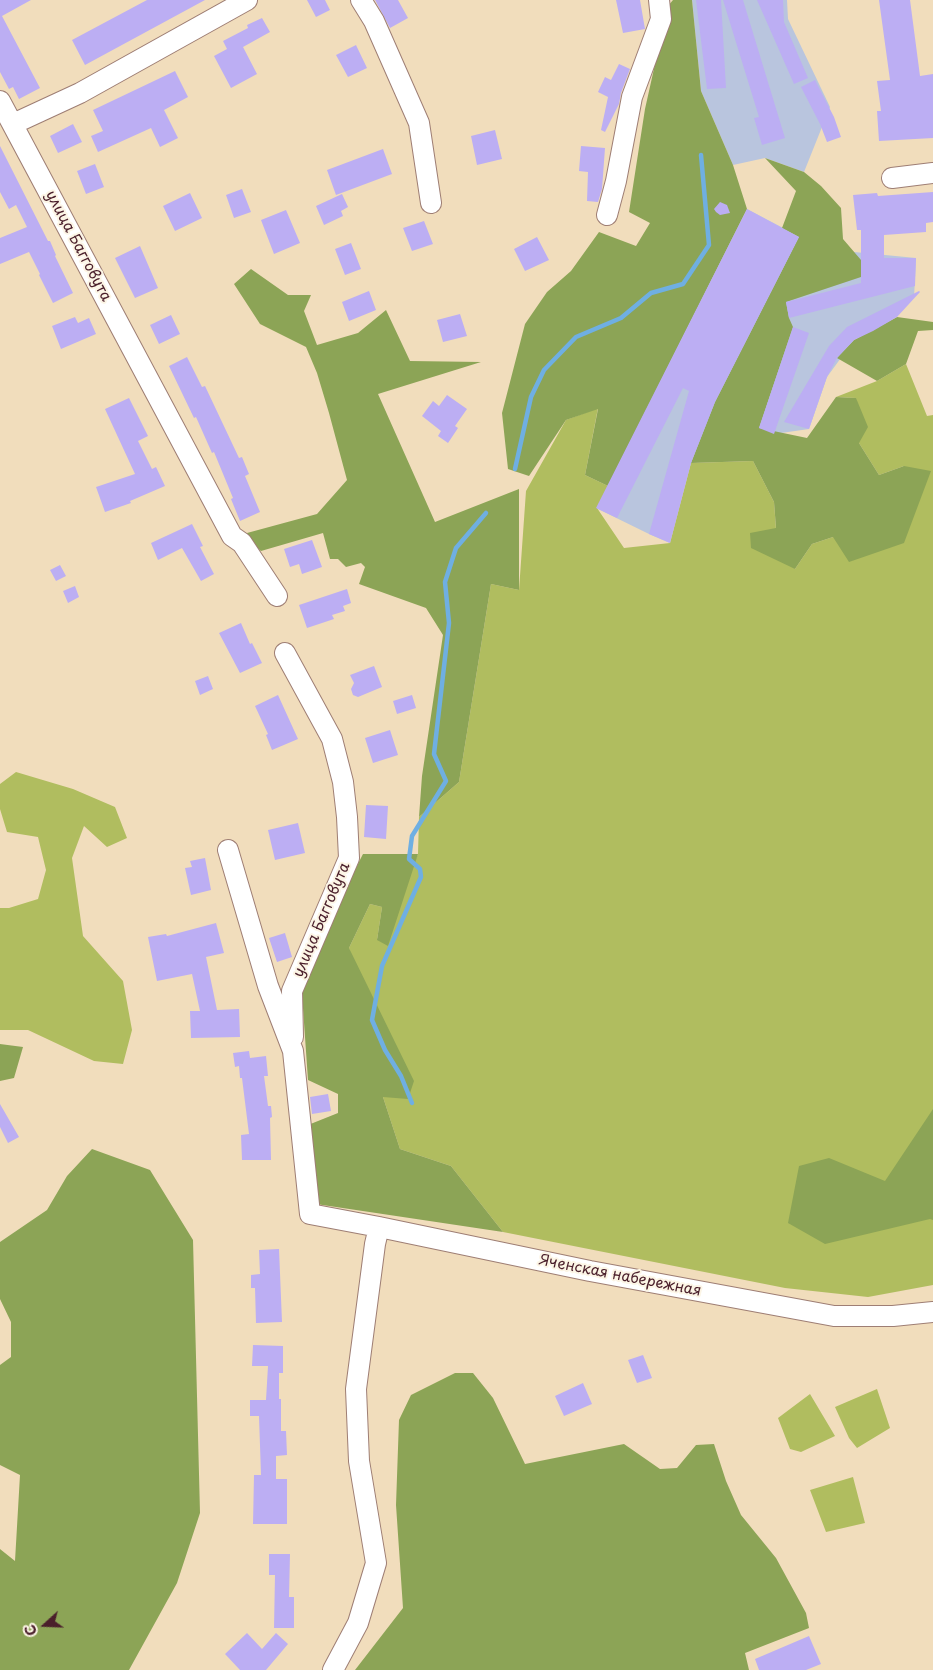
<!DOCTYPE html>
<meta charset="utf-8">
<style>
body{margin:0}
#map{position:relative;width:933px;height:1670px;overflow:hidden;background:#f1ddbc;font-family:"Playpen Sans",sans-serif}
canvas{display:block}
.north{position:absolute;left:20px;top:1600px;width:50px;height:50px;-webkit-text-stroke:4px #fcf5e5;paint-order:stroke;rotate:250deg;font-size:14px;font-weight:700;line-height:20px;text-align:center;color:#4a1f2b}
.north::after{content:'';display:block;margin:auto;width:18px;height:22px;background:#4a1f2b;clip-path:polygon(50% 0,100% 100%,50% 72%,0 100%)}
</style>
<div id="map">
<canvas width="933" height="1670"></canvas>
<div class="north">С</div>
</div>
<script>
const g = document.querySelector('canvas').getContext('2d');
g.lineJoin = 'round';
function paint(path, color) {
  g.fillStyle = color;
  g.fill(path, 'evenodd');
}
function toPath(rows) {
  const path = new Path2D();
  for (const r of rows) {
    path.moveTo(r[0], r[1]);
    for (let i = 2; i < r.length; i += 2) path.lineTo(r[i], r[i + 1]);
  }
  return path;
}
function trace(path, color, width, dash) {
  g.strokeStyle = color;
  g.lineWidth = width;
  g.lineCap = dash ? 'butt' : 'round';
  g.setLineDash(dash || []);
  g.stroke(path);
}
function write(font, color, halo, rows, align = 'center') {
  g.font = font + ' "Playpen Sans",sans-serif';
  g.lineWidth = 4;
  g.setLineDash([]);
  g.textBaseline = 'middle';
  g.strokeStyle = halo;
  g.fillStyle = color;
  for (const [text, x, y, turn = 0] of rows) {
    g.save();
    g.translate(x, y);
    g.rotate((+turn || 0) * Math.PI / 180);
    g.textAlign = isNaN(turn) ? turn : align;
    if (halo) g.strokeText(text, 0, 0);
    g.fillText(text, 0, 0);
    g.restore();
  }
}
paint(toPath([
 [692,0,787,0,788,19,830,107,804,172,765,158,733,165,701,91],
 [747,209,823,249,916,258,914,298,854,340,827,377,809,429,774,434,691,463,670,543,649,534,596,508]
]), '#b9c5de');
paint(toPath([
 [906,364,927,416,933,415,933,1285,868,1297,785,1288,503,1232,451,1166,400,1149,383,1097,349,948,370,904,382,907,377,940,418,854,419,817,459,782,491,584,519,590,526,491,566,420,598,408,585,475,608,486,597,508,624,548,670,543,691,463,753,461,774,502,776,529,795,569,812,544,833,537,904,466,879,475,859,443,856,398,836,397,877,381],
 [16,772,73,789,115,807,127,838,107,847,84,826,72,858,83,936,123,981,132,1030,123,1064,94,1061,28,1030,0,1030,0,908,9,908,38,899,46,870,38,837,7,832,0,809,0,784],
 [877,1389,890,1428,857,1448,849,1438,835,1407],
 [810,1394,835,1436,801,1452,790,1449,778,1418],
 [853,1477,865,1523,826,1532,810,1490]
]), '#b0bd5f');
paint(toPath([
 [673,0,692,0,701,91,733,165,747,209,608,486,585,475,598,409,566,420,529,476,508,469,502,413,525,324,547,292,571,271,599,232,636,246,650,223,629,212,645,109,668,6],
 [765,158,804,172,821,186,841,208,843,239,861,260,861,277,786,302,789,318,793,327,759,428,807,438,836,397,856,398,868,427,859,443,879,475,904,466,931,471,904,543,849,562,833,537,812,544,795,569,751,548,750,533,776,528,774,502,753,461,691,463,715,402,799,237,782,228,796,191],
 [251,269,288,295,311,295,304,311,317,345,358,333,386,310,410,361,481,362,378,394,435,522,519,489,519,590,491,584,459,782,419,817,422,776,443,635,426,608,359,584,365,567,361,563,346,567,338,559,330,559,323,533,261,551,249,541,247,533,317,514,347,480,329,413,317,373,306,347,260,324,234,284],
 [897,317,933,322,933,330,918,331,906,364,877,381,837,358,854,340],
 [363,854,418,854,388,946,377,940,382,907,370,904,349,948,414,1081,408,1099,383,1097,400,1149,451,1166,503,1232,316,1204,308,1125,338,1113,338,1094,308,1080,302,994,338,903],
 [0,1044,23,1047,14,1078,0,1081],
 [933,1109,933,1220,930,1219,825,1244,788,1223,799,1166,829,1158,885,1181],
 [92,1149,150,1170,193,1240,200,1513,177,1583,129,1670,0,1670,0,1549,15,1561,20,1475,0,1465,0,1365,11,1357,11,1322,0,1299,0,1242,47,1210,67,1176],
 [455,1373,473,1373,493,1398,525,1464,624,1444,660,1469,677,1468,696,1445,714,1444,726,1481,741,1515,776,1558,806,1613,809,1628,745,1653,749,1670,355,1670,403,1608,396,1505,399,1420,411,1395]
]), '#8ca456');
trace(toPath([
 [515,469,531,397,544,370,576,337,621,318,651,293,683,284,709,245,701,155],
 [412,1103,401,1076,385,1050,372,1020,382,966,421,877,420,869,409,859,412,836,446,781,434,754,449,623,445,582,456,548,486,513]
]), '#6fafe2', 4.5);
paint(toPath([
 [0,0,31,0,2,16,40,88,19,99,13,87,9,89,0,72],
 [147,0,205,0,85,65,72,40],
 [307,0,325,0,330,10,316,17],
 [375,0,398,0,408,18,390,28],
 [616,0,640,0,645,29,623,33],
 [696,0,721,0,726,88,707,89],
 [723,0,743,0,785,138,762,145,754,118,759,117],
 [757,0,783,0,784,22,808,78,794,84],
 [879,0,910,0,920,76,933,74,933,138,879,141,877,111,881,111,877,81,890,80],
 [262,18,270,32,243,47,257,74,231,88,214,56,227,49,223,41,248,28,247,25],
 [356,45,367,68,348,77,336,55],
 [619,64,630,69,621,93,619,104,605,132,601,130,608,97,598,92,605,77,611,80],
 [175,71,188,97,164,110,178,138,160,147,151,128,98,152,91,136,103,131,93,110],
 [815,80,834,117,841,137,827,142,820,124,801,87],
 [73,124,82,142,58,153,50,136],
 [495,130,502,159,477,165,471,136],
 [0,146,48,241,50,241,56,255,55,256,73,293,53,303,39,275,40,274,29,252,0,264,0,238,27,227,16,205,9,209,0,192],
 [581,146,605,148,602,189,598,202,587,201,588,172,579,171],
 [383,149,392,174,336,195,327,170],
 [95,164,104,187,86,194,77,171],
 [242,189,251,212,234,218,226,195],
 [933,192,933,222,926,223,926,232,884,235,884,258,916,258,915,286,789,318,786,302,861,283,861,230,857,230,853,195,877,193,878,196],
 [190,193,202,218,175,231,163,206],
 [342,194,348,207,341,211,343,216,324,225,316,206],
 [720,202,727,205,730,213,720,215,716,212,714,209],
 [747,209,799,237,715,402,691,463,670,543,649,534,689,391,683,388,617,518,596,508],
 [286,210,300,243,274,254,261,220],
 [424,221,433,244,412,251,403,228],
 [537,237,549,260,525,271,514,249],
 [351,243,361,269,345,275,335,249],
 [140,246,158,288,135,298,115,258],
 [369,291,376,310,349,321,342,302],
 [919,291,920,292,897,317,873,331,854,340,837,358,827,377,809,429,784,422,829,346,847,327],
 [460,314,467,336,443,342,437,320],
 [171,315,180,334,159,344,150,325],
 [75,317,78,323,89,318,96,334,61,349,52,326],
 [793,327,809,333,774,434,759,428],
 [187,357,202,387,205,386,239,458,242,457,249,474,245,476,260,512,240,521,231,499,233,498,214,452,212,453,196,417,194,418,169,366],
 [447,395,467,409,455,426,458,428,448,443,438,436,441,431,422,416,433,401,439,406],
 [129,398,148,436,138,441,152,469,156,467,165,486,130,501,131,503,105,512,96,487,135,474,105,409],
 [192,524,203,546,200,547,214,574,201,581,182,548,158,560,151,543],
 [312,540,322,567,302,574,299,564,290,567,284,549],
 [60,565,66,576,56,581,50,570],
 [75,586,79,597,68,603,63,591],
 [347,589,351,603,343,606,345,611,332,615,334,619,307,628,299,605],
 [241,623,250,644,252,643,262,663,240,673,219,633],
 [374,666,382,687,358,697,353,695,351,689,354,683,350,675],
 [208,676,213,689,200,695,195,681],
 [278,695,298,739,272,750,266,735,268,734,255,706],
 [412,695,416,708,397,714,393,701],
 [390,730,398,755,373,763,365,738],
 [366,805,388,806,386,839,364,837],
 [298,823,305,853,275,860,268,830],
 [205,858,211,890,191,895,185,868,192,867,190,861],
 [216,923,224,953,206,957,217,1010,239,1009,240,1037,191,1038,190,1011,200,1011,192,974,157,981,148,937,166,934,167,936],
 [285,933,292,957,277,962,269,938],
 [249,1051,250,1058,266,1056,268,1076,264,1076,268,1106,271,1106,272,1117,270,1118,271,1160,242,1160,241,1135,249,1134,242,1078,240,1078,239,1066,235,1067,233,1053],
 [328,1094,331,1111,312,1114,310,1097],
 [0,1104,19,1137,8,1143,0,1127],
 [279,1249,282,1322,256,1323,255,1288,251,1288,251,1275,260,1274,259,1250],
 [253,1345,283,1346,283,1373,279,1373,279,1399,281,1399,281,1431,286,1431,287,1455,276,1456,276,1479,287,1479,287,1524,253,1524,254,1475,261,1475,259,1416,250,1416,250,1400,266,1400,268,1366,252,1366],
 [643,1355,652,1378,637,1383,628,1360],
 [583,1383,592,1404,564,1416,555,1396],
 [269,1554,290,1554,289,1597,294,1597,294,1628,274,1628,275,1575,269,1575],
 [247,1633,262,1649,276,1633,288,1644,266,1670,240,1670,225,1654],
 [809,1636,821,1664,806,1670,759,1670,755,1659]
]), '#bcaef3');
const minor = toPath([
 [361,0,374,21,419,123,431,203],
 [0,101,232,536,242,543,277,596],
 [13,124,80,93,247,0],
 [892,178,933,173],
 [607,215,616,181,632,97,661,19,659,0],
 [285,653,332,739,343,782,347,817,349,858,292,991,293,1037],
 [228,850,268,986,293,1051,310,1214,379,1227,590,1271,834,1316,893,1316,933,1312],
 [333,1670,358,1623,376,1563,359,1461,356,1389,375,1244,379,1227]
]);
trace(minor, '#9e7e74', 22);
trace(minor, '#fff', 20);
write('15px', '#4a1f2b', '#fcf5e5', [
 ["улица Багговута",78,246,62],
 ["улица Багговута",322,920,-67],
 ["Яченская набережная",620,1276,11]
]);
</script>
